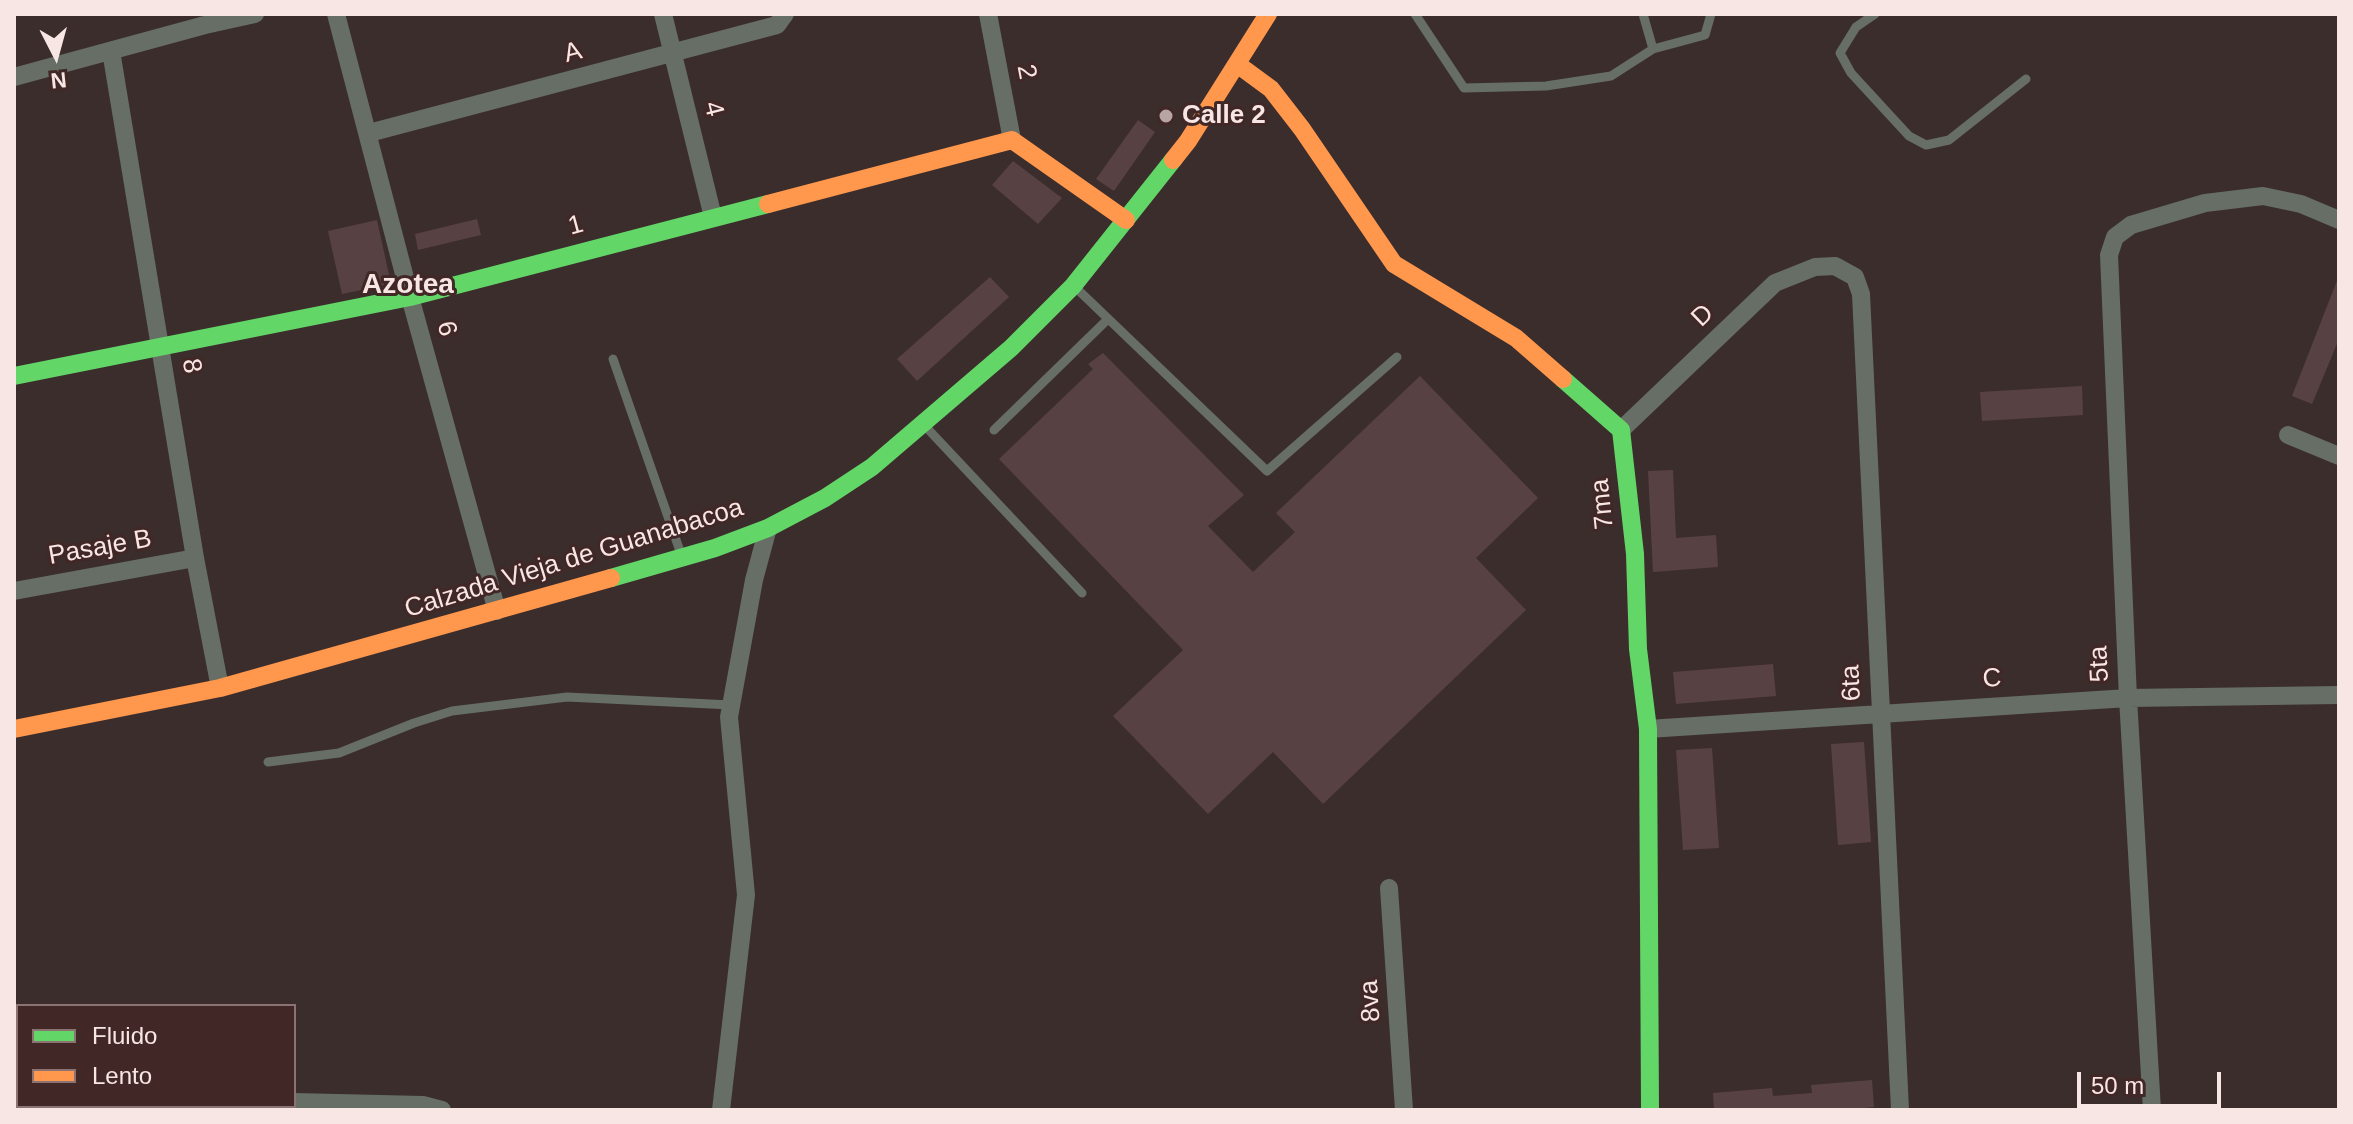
<!DOCTYPE html>
<style>
body{margin:0}
#map{position:relative;width:2353px;height:1124px;overflow:hidden;background:#3b2d2c;font-family:Arial,sans-serif}
canvas{display:block}
.frame{position:absolute;inset:0;border:16px solid #f8e6e5;pointer-events:none}
.legend{position:absolute;left:16px;top:1004px;width:280px;height:104px;box-sizing:border-box;background:#412726;border:2px solid #8a7372;margin:0;padding:10px 14px;list-style:none;font-size:24px;color:#f8e6e5}
.legend li{display:flex;align-items:center;gap:16px;height:40px}
.legend b{width:40px;border:2px solid #8a7372}
.north{position:absolute;left:16px;top:16px;width:80px;height:80px;-webkit-text-stroke:6px #412726;paint-order:stroke;rotate:174deg;font-size:22px;font-weight:700;line-height:32px;text-align:center;color:#f8e6e5}
.north::after{content:'';display:block;margin:auto;width:28px;height:36px;background:#f8e6e5;clip-path:polygon(50% 0,100% 100%,50% 72%,0 100%)}
.scale{position:absolute;left:2077px;top:1072px;width:144px;height:36px;box-sizing:border-box;border:4px solid #f8e6e5;border-top:0;padding-left:10px;font-size:24px;line-height:28px;white-space:nowrap;color:#f8e6e5;-webkit-text-stroke:6px #412726;paint-order:stroke}
</style>
<div id="map">
<canvas width="2353" height="1124"></canvas>
<div class="frame"></div>
<ul class="legend">
<li><b style="height:10px;background:#63d668"></b>Fluido</li>
<li><b style="height:10px;background:#ff974d"></b>Lento</li>
</ul>
<div class="north">N</div>
<div class="scale">50 m</div>
</div>
<script>
const g = document.querySelector('canvas').getContext('2d');
g.lineJoin = 'round';
function paint(path, color) {
  g.fillStyle = color;
  g.fill(path, 'evenodd');
}
function toPath(rows) {
  const path = new Path2D();
  for (const r of rows) {
    path.moveTo(r[0], r[1]);
    for (let i = 2; i < r.length; i += 2) path.lineTo(r[i], r[i + 1]);
  }
  return path;
}
function trace(path, color, width, dash) {
  g.strokeStyle = color;
  g.lineWidth = width;
  g.lineCap = dash ? 'butt' : 'round';
  g.setLineDash(dash || []);
  g.stroke(path);
}
function write(font, color, halo, rows, align = 'center') {
  g.font = font + ' Arial,sans-serif';
  g.lineWidth = 6;
  g.setLineDash([]);
  g.textBaseline = 'middle';
  g.strokeStyle = halo;
  g.fillStyle = color;
  for (const [text, x, y, turn = 0] of rows) {
    g.save();
    g.translate(x, y);
    g.rotate((+turn || 0) * Math.PI / 180);
    g.textAlign = isNaN(turn) ? turn : align;
    if (halo) g.strokeText(text, 0, 0);
    g.fillText(text, 0, 0);
    g.restore();
  }
}
paint(toPath([
 [1138,120,1155,132,1114,191,1096,179],
 [1013,161,1062,198,1038,224,992,185],
 [477,219,481,235,418,250,415,234],
 [377,220,391,284,342,294,328,231],
 [990,277,1009,297,917,381,897,359],
 [2338,278,2339,339,2312,404,2292,396],
 [1103,353,1244,495,1208,526,1253,572,1295,532,1276,513,1420,376,1538,498,1476,558,1526,610,1323,804,1273,752,1208,814,1113,716,1183,650,999,459,1093,369,1088,364],
 [2082,386,2083,415,1982,421,1980,392],
 [1673,470,1676,538,1716,535,1718,567,1653,572,1648,471],
 [1773,664,1776,696,1676,704,1673,672],
 [1864,742,1871,842,1838,845,1831,744],
 [1712,748,1719,848,1683,850,1676,750],
 [1872,1080,1874,1107,1845,1110,1714,1110,1713,1093,1772,1088,1773,1096,1812,1093,1811,1085]
]), '#584142');
trace(toPath([
 [1415,14,1464,88,1546,86,1611,76,1653,49,1643,14],
 [1875,14,1856,27,1840,53,1851,73,1909,136,1926,145,1949,140,2026,79],
 [1653,49,1705,35,1711,14],
 [1074,286,1267,471,1397,357],
 [613,359,681,554],
 [925,426,1082,593],
 [994,430,1108,319],
 [268,762,339,753,414,723,452,711,567,697,731,705]
]), '#666e66', 9);
trace(toPath([
 [336,14,410,297,497,611],
 [663,14,713,217],
 [988,14,1012,140],
 [111,51,195,558,220,688],
 [14,77,205,25,255,14],
 [369,133,777,25,785,14],
 [1621,430,1775,283,1815,267,1835,266,1855,277,1861,294,1900,1110],
 [2288,435,2339,456],
 [14,591,195,558],
 [1648,729,2128,698,2339,695],
 [1389,888,1404,1110],
 [294,1102,423,1105,442,1110],
 [167,1110,195,1106],
 [232,1110,233,1106],
 [721,1110,746,895,729,717,754,580,768,528],
 [2152,1110,2128,698,2109,255,2115,237,2131,225,2205,203,2263,196,2301,204,2339,220]
]), '#666e66', 18);
trace(toPath([
 [14,376,410,297,768,204],
 [1563,379,1621,430,1635,554,1638,649,1648,729,1650,1110],
 [611,578,715,548,768,528,825,498,872,467,1011,348,1073,286,1173,160]
]), '#63d668', 18);
trace(toPath([
 [1237,64,1271,89,1302,129,1394,264,1516,338,1563,379],
 [1173,160,1188,141,1268,14],
 [768,204,1012,140,1126,220],
 [14,729,220,688,611,578]
]), '#ff974d', 18);
for (const [x, y, r, color] of [
 [1166,116,8,"#b6a5a4"]
]) {
  const dot = new Path2D();
  dot.arc(x, y, r, 0, 2 * Math.PI);
  g.fillStyle = color;
  g.fill(dot);
  trace(dot, '#412726', 3);
}
write('26px', '#f8e6e5', '#412726', [
 ["A",573,53,-15],
 ["2",1026,72,79],
 ["4",713,109,76],
 ["1",576,226,-15],
 ["D",1703,316,-44],
 ["6",446,329,75],
 ["8",191,366,81],
 ["7ma",1603,504,-96],
 ["Pasaje B",100,548,-10],
 ["Calzada Vieja de Guanabacoa",574,559,-17],
 ["5ta",2100,664,-93],
 ["C",1992,679,-3],
 ["6ta",1852,683,-93],
 ["8va",1371,1001,-94]
]);
write('bold 26px', '#f8e6e5', '#412726', [
 ["Calle 2",1182,116]
], 'left');
write('bold 28px', '#f8e6e5', '#412726', [
 ["Azotea",408,285]
]);
</script>
